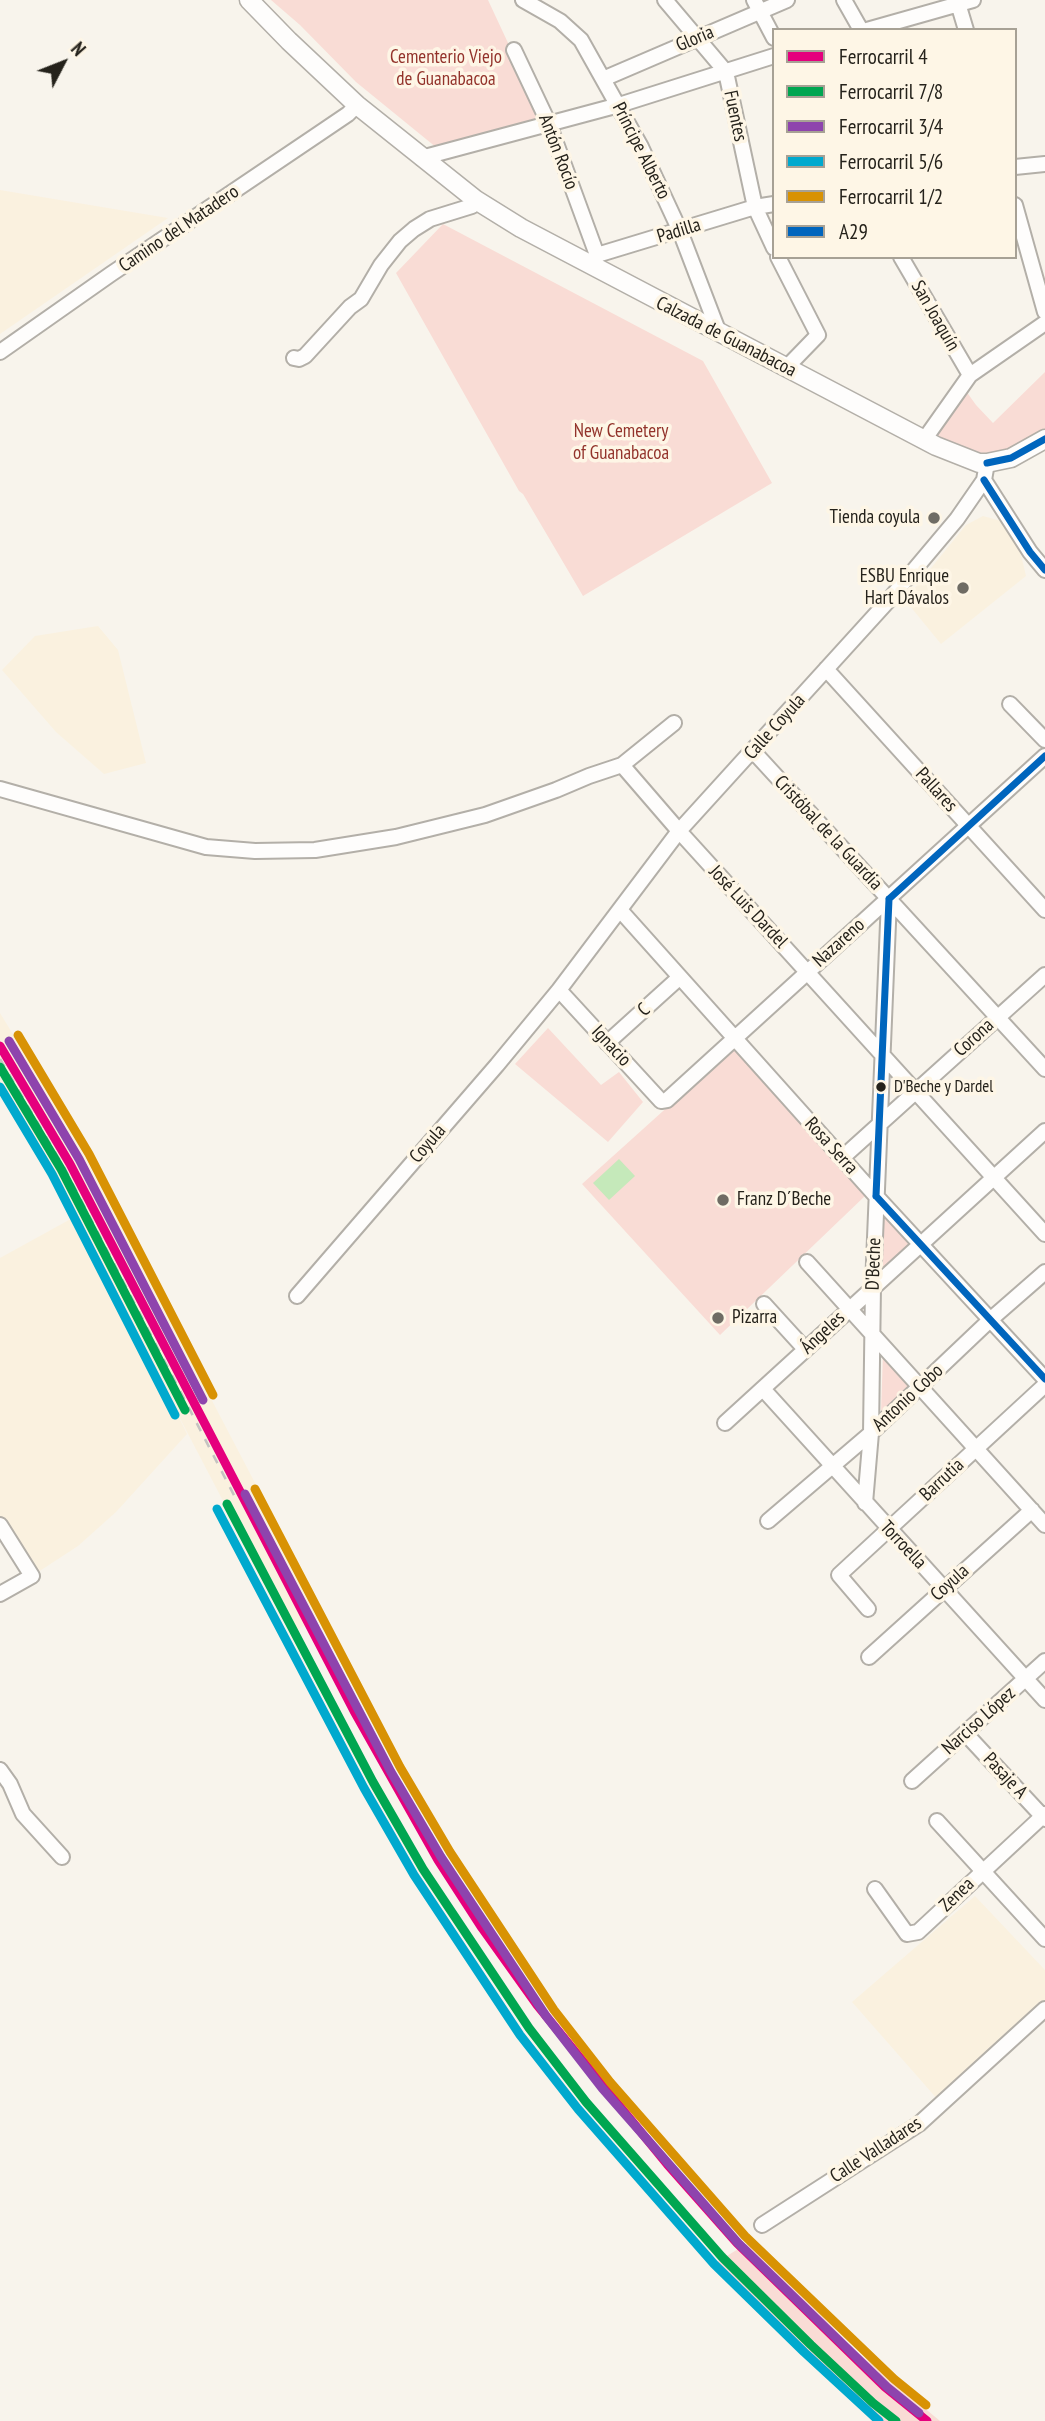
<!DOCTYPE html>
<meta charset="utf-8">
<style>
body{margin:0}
#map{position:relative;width:1045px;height:2421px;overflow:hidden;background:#f8f4ec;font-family:"PT Sans Narrow",sans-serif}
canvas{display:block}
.legend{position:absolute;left:772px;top:28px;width:245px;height:231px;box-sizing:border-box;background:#fef6e6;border:2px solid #a7a195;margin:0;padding:9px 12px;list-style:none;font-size:21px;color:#25221b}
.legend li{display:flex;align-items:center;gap:14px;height:35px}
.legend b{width:35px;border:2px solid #a7a195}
.north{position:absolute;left:28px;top:28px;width:70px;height:70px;-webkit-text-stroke:5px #fef6e6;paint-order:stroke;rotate:48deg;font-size:19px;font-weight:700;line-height:28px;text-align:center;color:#25221b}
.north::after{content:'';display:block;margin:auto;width:24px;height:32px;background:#25221b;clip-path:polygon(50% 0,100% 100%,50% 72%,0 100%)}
</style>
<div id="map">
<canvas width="1045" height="2421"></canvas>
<ul class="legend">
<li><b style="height:9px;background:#e5007d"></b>Ferrocarril 4</li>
<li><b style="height:9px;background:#00a651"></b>Ferrocarril 7/8</li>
<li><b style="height:9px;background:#8e44ad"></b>Ferrocarril 3/4</li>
<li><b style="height:9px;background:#00a9ce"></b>Ferrocarril 5/6</li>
<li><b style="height:9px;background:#d89204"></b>Ferrocarril 1/2</li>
<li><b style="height:9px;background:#0065bd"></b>A29</li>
</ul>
<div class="north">N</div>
</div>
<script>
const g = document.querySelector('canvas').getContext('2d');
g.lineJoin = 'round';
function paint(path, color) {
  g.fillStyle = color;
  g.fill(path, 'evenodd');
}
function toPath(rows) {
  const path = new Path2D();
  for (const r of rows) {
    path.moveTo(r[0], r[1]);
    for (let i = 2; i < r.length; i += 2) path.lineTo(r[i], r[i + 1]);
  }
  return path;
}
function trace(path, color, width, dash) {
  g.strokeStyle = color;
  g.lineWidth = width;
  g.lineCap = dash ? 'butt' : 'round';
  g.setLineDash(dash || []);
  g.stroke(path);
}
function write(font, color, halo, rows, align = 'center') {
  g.font = font + ' "PT Sans Narrow",sans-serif';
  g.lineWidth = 7;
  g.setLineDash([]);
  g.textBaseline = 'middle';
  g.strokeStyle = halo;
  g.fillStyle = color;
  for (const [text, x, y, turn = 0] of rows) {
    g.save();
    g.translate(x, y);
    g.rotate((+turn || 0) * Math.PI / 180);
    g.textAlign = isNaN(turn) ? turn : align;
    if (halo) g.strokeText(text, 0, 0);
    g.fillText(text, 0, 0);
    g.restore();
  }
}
paint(toPath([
 [0,190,168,218,0,334],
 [983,516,1005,522,1017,538,1026,576,941,644,905,600,966,525],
 [98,626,118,650,146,763,104,774,56,732,2,670,35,636],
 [0,1013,67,1123,324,1615,292,1633,174,1407,187,1434,116,1512,78,1546,32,1576,0,1525,0,1258,78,1215,0,1083],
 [975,1896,1045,1970,1045,2006,939,2101,852,2002]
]), '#faf1df');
paint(toPath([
 [271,0,488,0,543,118,437,148,356,82,300,25],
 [443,224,703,361,772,483,583,596,523,494,519,491,396,273],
 [1045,372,1045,430,1012,452,985,456,969,452,937,437,938,433,966,391,976,405,993,423],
 [548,1028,601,1085,619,1072,643,1102,608,1142,515,1064],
 [733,1048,866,1195,720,1335,582,1184],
 [880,1203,917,1244,880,1277],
 [883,1353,912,1383,881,1413],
 [750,2242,855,2350,940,2421,873,2421,715,2263]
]), '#f9dcd5');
paint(toPath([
 [619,1159,635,1176,609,1200,593,1183]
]), '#c5e9ba');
const minor = toPath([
 [523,0,560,21,581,40,641,147,680,231,719,333],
 [665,0,726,72,755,207,774,248],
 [754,0,774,38],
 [844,0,861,30],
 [957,0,966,30],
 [867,30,973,0],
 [514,50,549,124,597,255],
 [603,79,787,0],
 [421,158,619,105,774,56],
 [1015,167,1045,164],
 [1015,205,1045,312],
 [778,257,818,335,786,368],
 [901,257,970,375],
 [595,263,597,255,755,207,774,204],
 [0,352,111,274,317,135,348,114,357,105],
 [294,358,299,359,305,356,350,307,361,299,381,265,400,241,414,229,430,219,472,206,476,200],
 [924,440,970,375,1045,323],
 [984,480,1030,552,1045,570],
 [826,669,1045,910],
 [1010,704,1045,740],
 [753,751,1045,1069],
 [622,765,679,831,1045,1234],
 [0,789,206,847,255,851,315,850,396,837,485,815,556,790,589,776,622,765,674,723],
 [620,910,876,1196,1045,1379],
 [559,990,661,1101,667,1100,1045,756],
 [607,1043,680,977],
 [842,1158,1045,975],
 [807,1262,1045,1525],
 [297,1296,497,1065,559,990,679,831,888,601,957,519,984,480,987,463],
 [764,1304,805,1349],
 [763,1389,1045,1700],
 [725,1423,1045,1131],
 [865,1503,871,1433,873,1286,889,899],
 [768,1521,871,1433,990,1320,1045,1272],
 [0,1525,32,1576,0,1594],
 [868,1609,839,1575,1045,1385],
 [869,1657,1032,1510],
 [965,1733,1045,1819],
 [0,1770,10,1784,23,1814,62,1857],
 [912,1781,1045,1661],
 [937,1821,1045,1939],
 [875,1889,907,1934,918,1932,1045,1814],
 [762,2225,919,2124,1045,2009]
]);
const major = toPath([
 [249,0,289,41,357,105,476,200,521,228,936,446,979,463,987,463,1011,458,1045,439]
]);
trace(minor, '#b3afa8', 18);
trace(major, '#b3afa8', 21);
trace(minor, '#fefdfc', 14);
trace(major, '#fefdfc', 18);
trace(toPath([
 [0,1059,64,1167,236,1499]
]), '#c4c3c1', 2.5, [9, 9]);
trace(toPath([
 [987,463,1011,458,1045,439],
 [984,480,1030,552,1045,570],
 [889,899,1045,756],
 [876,1196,889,899],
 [876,1196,1045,1379]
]), '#0065bd', 7);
trace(toPath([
 [0,1046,70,1164,354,1711,438,1860,482,1928,537,2005,667,2164,737,2243,885,2387,927,2421]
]), '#e5007d', 9);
trace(toPath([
 [0,1067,61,1169,185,1410],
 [227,1504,373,1782,423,1869,529,2028,586,2102,722,2257,811,2345,873,2403,896,2421]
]), '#00a651', 9);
trace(toPath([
 [9,1041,79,1159,203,1400],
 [245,1494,391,1772,441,1857,546,2016,602,2088,738,2243,887,2387,919,2413]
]), '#8e44ad', 9);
trace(toPath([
 [0,1087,52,1174,175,1415],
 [217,1509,364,1788,414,1875,520,2035,578,2109,714,2264,804,2352,879,2421]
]), '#00a9ce', 9);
trace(toPath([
 [18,1035,89,1154,213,1395],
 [255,1489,400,1767,450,1852,554,2010,610,2082,745,2236,894,2379,926,2405]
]), '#d89204', 9);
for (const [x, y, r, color] of [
 [934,518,7,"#6f6c64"],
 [963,588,7,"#6f6c64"],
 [881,1087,6,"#25221b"],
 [723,1200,7,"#6f6c64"],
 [718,1318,7,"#6f6c64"]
]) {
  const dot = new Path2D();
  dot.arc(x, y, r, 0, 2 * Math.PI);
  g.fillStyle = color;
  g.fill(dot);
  trace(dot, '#fef6e6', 2.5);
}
write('17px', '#25221b', '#fef6e6', [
 ["D'Beche y Dardel",894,1087]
], 'left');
write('19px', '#25221b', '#fef6e6', [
 ["Gloria",695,39,-23],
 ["Fuentes",735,116,78],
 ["Príncipe Alberto",641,151,63],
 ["Antón Rocío",558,152,69],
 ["Camino del Matadero",179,229,-34],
 ["Padilla",679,231,-17],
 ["San Joaquín",935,316,60],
 ["Calzada de Guanabacoa",726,337,27],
 ["Calle Coyula",775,727,-48],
 ["Pallares",936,790,48],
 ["Cristóbal de la Guardia",828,833,47],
 ["José Luis Dardel",748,907,47],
 ["Nazareno",839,943,-42],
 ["C",644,1010,-42],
 ["Corona",974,1038,-42],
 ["Ignacio",611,1046,47],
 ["Coyula",428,1144,-49],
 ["Rosa Serra",831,1146,48],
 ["D'Beche",874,1264,-88],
 ["Ángeles",823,1333,-43],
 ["Antonio Cobo",908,1398,-43],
 ["Barrutia",942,1480,-43],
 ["Torroella",903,1545,47],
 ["Coyula",950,1583,-42],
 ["Narciso López",979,1721,-42],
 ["Pasaje A",1005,1776,47],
 ["Zenea",957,1895,-44],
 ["Calle Valladares",876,2150,-33]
]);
write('19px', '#93332b', '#fef6e6', [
 ["Cementerio Viejo",446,58],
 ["de Guanabacoa",446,80],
 ["New Cemetery",621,432],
 ["of Guanabacoa",621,454]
]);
write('19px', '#25221b', '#fef6e6', [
 ["Tienda coyula",920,518],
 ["ESBU Enrique",949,577],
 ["Hart Dávalos",949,599],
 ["Franz D´Beche",737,1200,"left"],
 ["Pizarra",732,1318,"left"]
], 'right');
</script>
